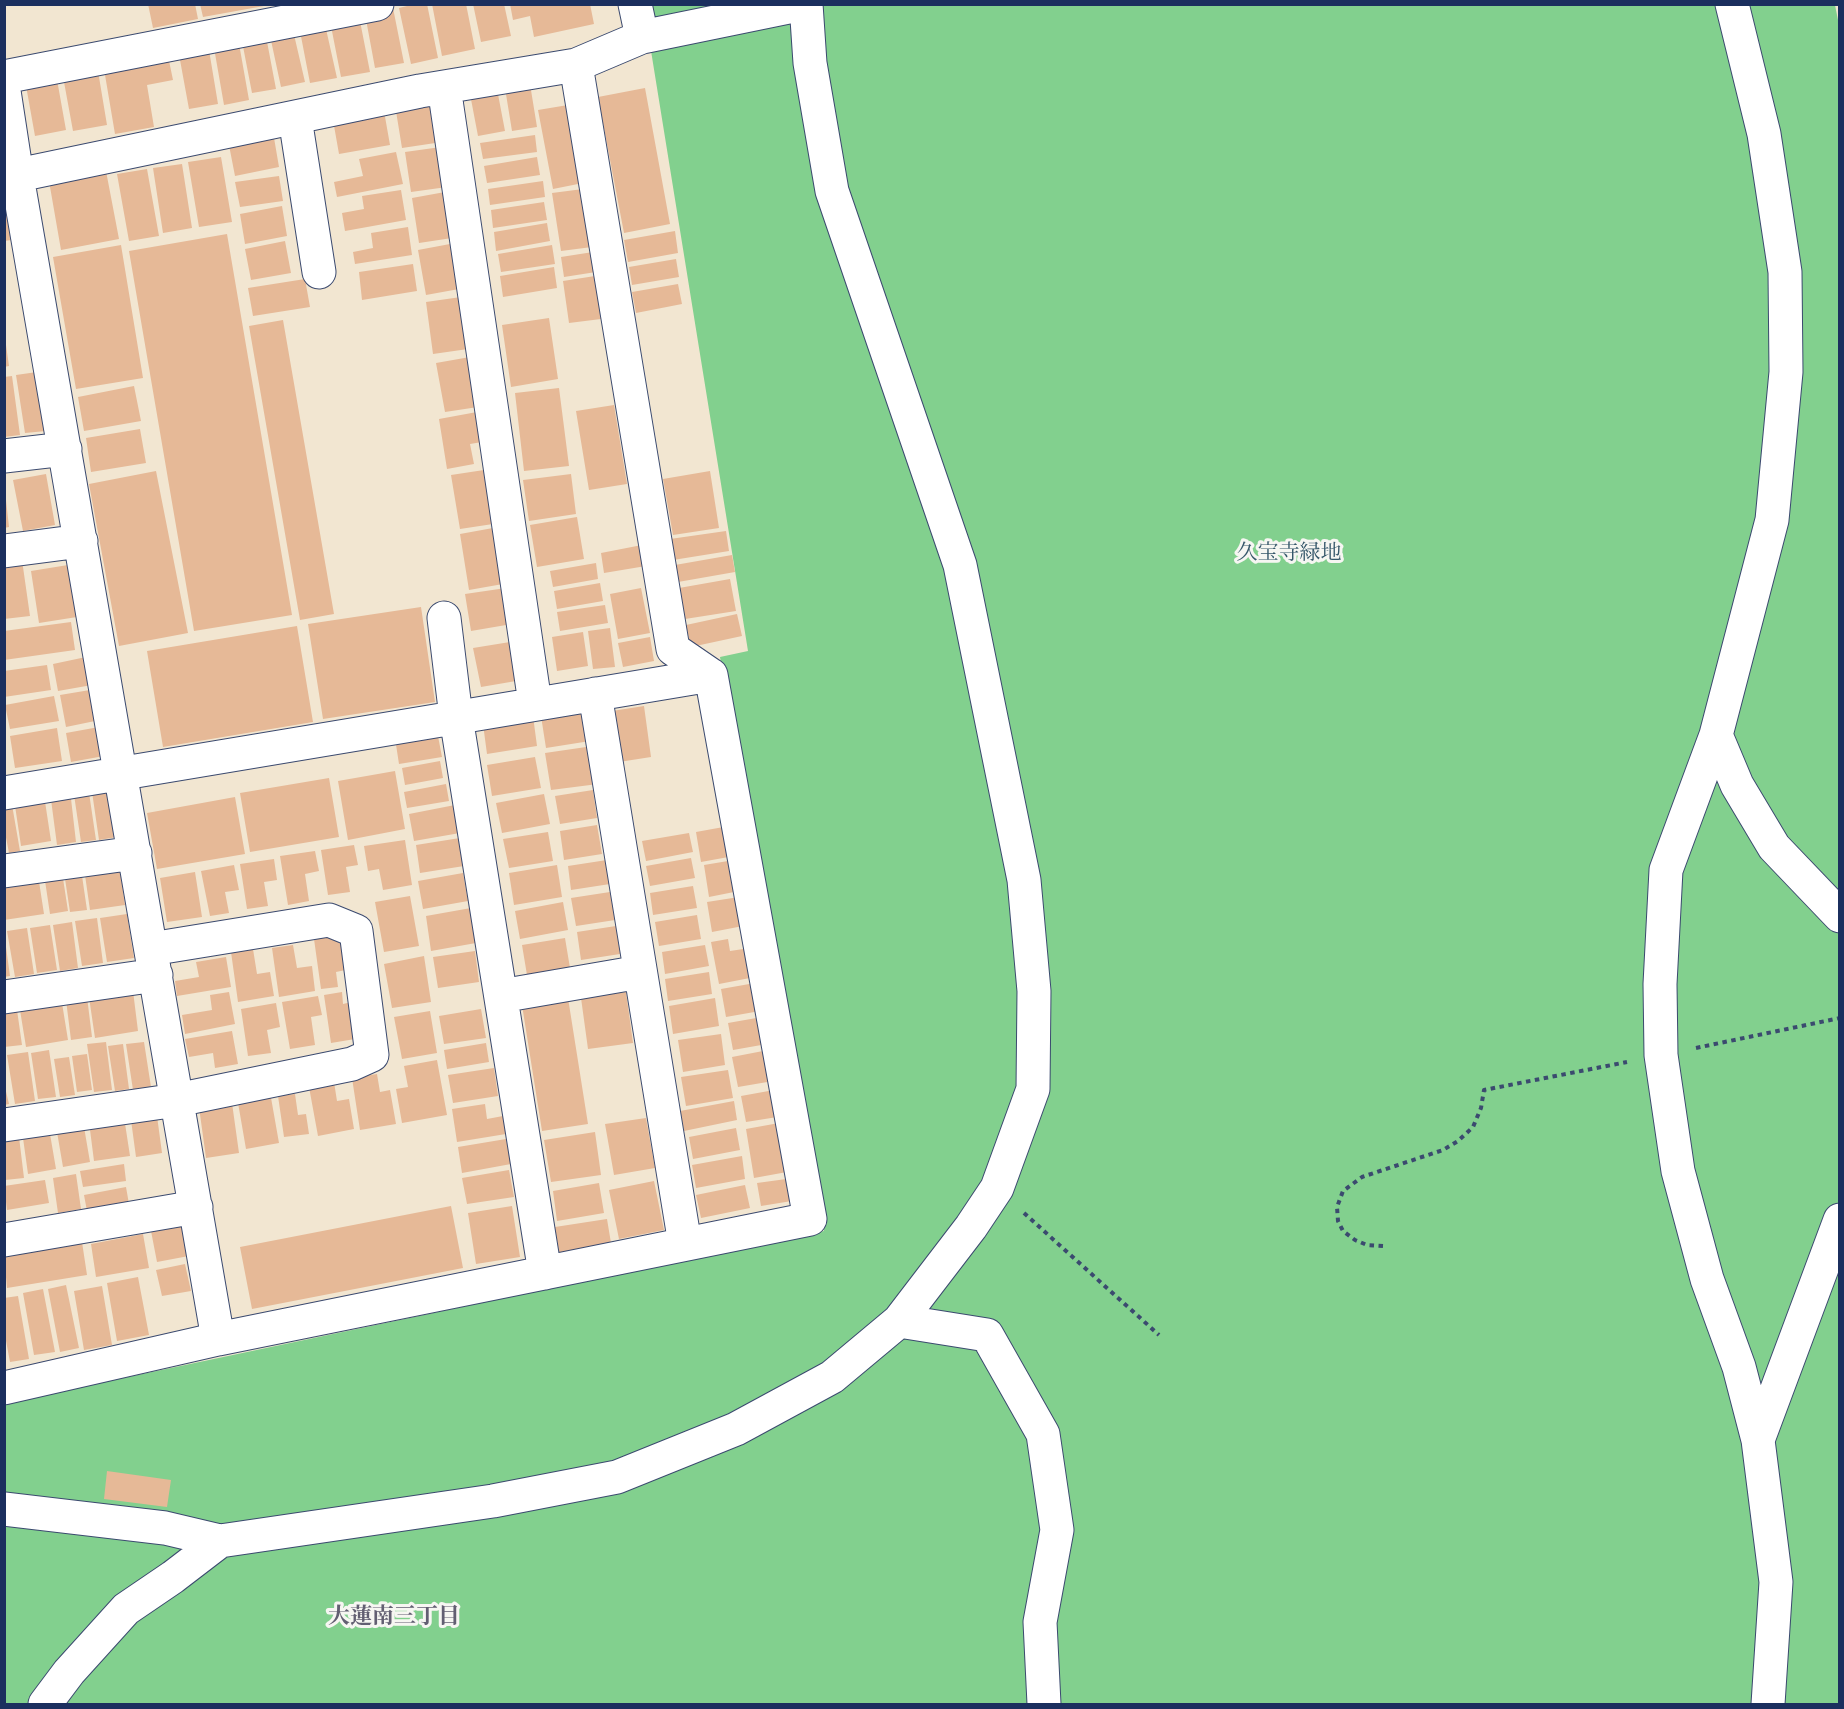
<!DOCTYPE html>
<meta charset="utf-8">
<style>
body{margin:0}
#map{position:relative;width:1844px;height:1709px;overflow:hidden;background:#f2e6d1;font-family:"IM FELL English",serif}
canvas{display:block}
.frame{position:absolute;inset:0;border:6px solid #1b2f5e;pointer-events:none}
</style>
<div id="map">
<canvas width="1844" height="1709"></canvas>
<div class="frame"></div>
</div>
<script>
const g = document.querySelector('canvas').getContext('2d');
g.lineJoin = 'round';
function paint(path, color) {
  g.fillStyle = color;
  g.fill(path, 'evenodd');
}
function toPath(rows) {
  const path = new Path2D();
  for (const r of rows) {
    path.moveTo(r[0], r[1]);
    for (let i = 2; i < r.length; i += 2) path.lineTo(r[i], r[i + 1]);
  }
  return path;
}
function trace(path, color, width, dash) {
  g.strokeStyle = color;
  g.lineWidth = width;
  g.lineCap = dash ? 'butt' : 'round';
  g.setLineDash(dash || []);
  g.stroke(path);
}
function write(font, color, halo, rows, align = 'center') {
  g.font = font + ' "IM FELL English","Noto Serif JP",serif';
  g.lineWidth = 6;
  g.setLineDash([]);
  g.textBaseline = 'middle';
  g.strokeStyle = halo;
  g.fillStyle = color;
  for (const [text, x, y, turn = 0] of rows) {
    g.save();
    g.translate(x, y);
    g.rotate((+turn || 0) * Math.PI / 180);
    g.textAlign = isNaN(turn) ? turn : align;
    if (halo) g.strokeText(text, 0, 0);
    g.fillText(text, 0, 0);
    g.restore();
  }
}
paint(toPath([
 [638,5,1835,5,1840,30,1839,1704,5,1704,4,1403,824,1231,720,657,748,651,647,26]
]), '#82d08e');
paint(toPath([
 [148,4,195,4,198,19,153,28],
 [200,4,264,4,264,6,203,17],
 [415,4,427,4,438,58,411,64,399,8],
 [432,4,466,4,475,49,442,56],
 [473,4,504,4,511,36,481,42],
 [510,4,590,4,594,24,534,37,530,16,513,20],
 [393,8,404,63,375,68,365,14],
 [359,16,370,72,341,77,330,21],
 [324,20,337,78,310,83,299,26],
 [292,26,305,82,281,87,269,31],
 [265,31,276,89,252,93,241,36],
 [238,38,249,100,224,105,213,42],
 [208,44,218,104,189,109,178,49],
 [167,51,173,80,147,85,154,127,115,134,103,63],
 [97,65,107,125,73,131,62,71],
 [56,74,66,130,35,136,25,80],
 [530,84,537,127,512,131,505,88],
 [645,88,670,224,624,233,598,97],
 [497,89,505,131,478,136,470,94],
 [435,99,442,142,402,148,395,105],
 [568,105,583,183,553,189,538,110],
 [384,111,390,145,339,154,333,120],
 [273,132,279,167,235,176,228,140],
 [535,135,537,152,483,159,480,143],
 [441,147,447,187,411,192,405,152],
 [396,152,403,184,337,197,334,182,363,176,359,159],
 [221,157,232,222,199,227,188,162],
 [537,157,540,175,487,183,484,166],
 [182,164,192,228,163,233,153,168],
 [147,169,159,236,129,241,117,174],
 [106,171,119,239,61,250,49,181],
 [279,176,283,201,240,207,235,182],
 [543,181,545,197,490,205,488,189],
 [583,189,592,247,561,251,552,193],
 [401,190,406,220,345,231,342,213,364,209,362,196],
 [4,192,20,239,4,241],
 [445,192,452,238,419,243,412,198],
 [544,202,547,220,493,228,491,210],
 [282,206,287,236,245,244,240,214],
 [547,223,550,241,496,251,494,232],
 [408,227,412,255,355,264,353,252,373,248,371,233],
 [675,231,678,253,628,262,624,240],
 [227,234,292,615,194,631,129,251],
 [285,241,291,273,251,280,245,249],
 [450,244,459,289,426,295,418,250],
 [121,245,143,378,76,389,53,257],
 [552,245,555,264,501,272,498,254],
 [593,252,596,272,564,277,561,257],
 [676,259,679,277,632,285,629,267],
 [413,264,417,291,362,300,359,272],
 [554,267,557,288,503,297,500,276],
 [595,276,601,319,569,323,563,281],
 [305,279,310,307,253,316,248,288],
 [678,284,682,304,636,313,632,292],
 [461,297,468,349,433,354,426,302],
 [549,318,558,379,511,387,502,325],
 [283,320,334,614,300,620,249,326],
 [4,345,6,345,9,366,4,367],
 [470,357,478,407,445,412,436,363],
 [37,372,46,431,25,433,16,375],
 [12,376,20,435,4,437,4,377],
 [134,386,141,421,84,431,78,397],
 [559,388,569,466,524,471,515,393],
 [614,405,627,484,589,490,576,411],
 [477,412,482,442,470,444,474,464,447,469,439,419],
 [140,429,146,463,91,472,86,438],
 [484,470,493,524,460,529,451,475],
 [156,471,188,633,119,646,89,484],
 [710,471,719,528,673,535,663,479],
 [46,474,55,525,23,531,13,480],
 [571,474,576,514,529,521,523,480],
 [4,500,6,500,9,527,4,528],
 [577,517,584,559,537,567,530,525],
 [493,528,503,584,469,590,460,534],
 [726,531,729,551,673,560,670,539],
 [642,545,646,566,604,573,601,553],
 [732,555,735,572,678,582,675,565],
 [22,560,30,616,4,619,4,562],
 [596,563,598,579,553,587,550,571],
 [68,565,77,617,39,623,31,571],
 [730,579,736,611,685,619,679,588],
 [600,583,603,601,557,609,554,591],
 [506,588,512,624,471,631,465,594],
 [641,588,650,633,618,639,610,594],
 [605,605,608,623,560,631,557,612],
 [421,607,435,702,323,719,308,624],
 [737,614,742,636,691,647,686,625],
 [71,622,75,650,4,660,4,631],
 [297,626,313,722,163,747,147,651],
 [610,628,615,667,593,669,588,631],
 [583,632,588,666,557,671,552,637],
 [650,637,654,661,623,667,618,643],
 [510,642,516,681,481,687,473,648],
 [86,657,92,685,58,691,53,664],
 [47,665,51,690,4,697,4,671],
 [90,690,95,721,66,727,60,695],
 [54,696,59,721,10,729,5,705],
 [644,706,651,757,619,762,612,711],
 [585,709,590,741,546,748,541,716],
 [533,716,537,746,487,754,483,724],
 [99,727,104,756,71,762,66,733],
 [57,728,62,761,15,768,10,736],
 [437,731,442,757,399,764,395,738],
 [593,746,598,784,551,790,545,753],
 [535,757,541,788,492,796,487,765],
 [440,761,443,778,405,785,402,768],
 [395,771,405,829,348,840,338,781],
 [329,778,339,837,250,852,240,793],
 [108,782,117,837,99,840,91,785],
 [446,784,449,801,407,808,404,792],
 [88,786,96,840,81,842,73,788],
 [70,790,76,842,57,845,50,792],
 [593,790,597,818,560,824,555,796],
 [544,794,550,824,502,833,496,803],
 [44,795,51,841,21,846,14,799],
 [235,797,245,854,157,869,147,813],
 [11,799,20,851,9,853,4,827,4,800],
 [455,805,460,833,414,841,409,814],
 [597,825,602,854,564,860,560,831],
 [729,826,734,856,701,862,696,832],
 [548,832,553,861,509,868,503,839],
 [689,833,693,852,646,861,642,841],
 [460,838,464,866,420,873,416,845],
 [405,840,412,885,383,890,379,869,368,871,364,846],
 [354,845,358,865,346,867,350,892,328,895,321,850],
 [315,851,319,871,305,874,309,901,288,905,280,856],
 [691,858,695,878,650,886,646,866],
 [274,859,277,880,264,882,268,906,247,909,240,864],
 [607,860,610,884,571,890,568,866],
 [734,860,739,891,709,897,704,865],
 [119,863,125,905,90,910,84,868],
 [234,865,239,890,225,892,229,913,210,916,201,871],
 [557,865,562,897,514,905,509,873],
 [81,869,87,910,70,912,64,872],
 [62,872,68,911,50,914,44,874],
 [195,872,202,917,167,922,160,878],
 [463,873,468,901,423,909,418,881],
 [38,875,44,914,4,920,4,881],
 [693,886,697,908,653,915,650,893],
 [610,892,615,920,576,926,571,898],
 [410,896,419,946,384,952,375,902],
 [739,897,743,926,712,932,707,902],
 [563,902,568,930,520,939,515,911],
 [471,908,476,943,431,951,426,916],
 [127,914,134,958,107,962,100,918],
 [697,915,701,939,659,946,655,922],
 [97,918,103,963,82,966,75,921],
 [72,922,78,968,60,971,53,925],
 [50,925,57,970,37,973,30,928],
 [616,926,620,954,581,960,577,932],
 [27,928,34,974,15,977,7,931],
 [345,934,350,969,336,972,338,987,321,989,314,939],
 [565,938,570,968,527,975,522,945],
 [728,939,730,951,750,948,755,977,719,984,711,942],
 [293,945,297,968,312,966,315,991,279,997,272,948],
 [705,945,709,966,665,974,662,952],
 [4,947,6,947,10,976,4,977],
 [253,949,257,974,270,972,274,996,238,1002,231,952],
 [475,951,479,982,438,988,433,957],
 [424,956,431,1002,392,1008,384,964],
 [226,957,231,987,177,996,175,981,199,977,196,962],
 [709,972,712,994,668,1001,665,979],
 [755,983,760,1011,726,1017,721,989],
 [133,991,138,1031,95,1038,89,997],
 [229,992,235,1024,185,1034,182,1015,212,1010,210,995],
 [342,992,343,1004,356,1001,361,1038,331,1043,324,995],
 [626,992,633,1043,588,1049,581,998],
 [318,996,322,1015,311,1017,315,1045,290,1049,282,1002],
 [87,997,92,1037,71,1040,66,1000],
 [568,998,588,1124,542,1131,522,1005],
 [715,998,719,1026,673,1034,669,1006],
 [62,1003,68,1040,26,1047,20,1010],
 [276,1003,280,1027,267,1030,271,1053,248,1056,241,1009],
 [481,1009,486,1038,444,1044,439,1016],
 [17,1010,22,1045,4,1047,4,1012],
 [430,1011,437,1053,402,1059,394,1017],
 [762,1017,767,1044,733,1050,728,1023],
 [232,1031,238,1064,215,1068,213,1053,189,1057,185,1039],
 [721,1034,725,1065,683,1072,678,1040],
 [106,1042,112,1090,94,1092,87,1044],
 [144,1042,151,1087,133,1090,126,1044],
 [486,1043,489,1062,447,1069,444,1050],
 [123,1044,129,1089,115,1091,108,1046],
 [49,1050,56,1097,38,1099,31,1053],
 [763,1051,779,1080,738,1087,732,1057],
 [28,1052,35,1101,15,1104,7,1055],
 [87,1054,92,1090,77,1092,72,1056],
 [69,1057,75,1095,60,1097,54,1059],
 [437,1060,447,1115,402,1123,396,1089,408,1087,404,1066],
 [494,1068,498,1096,453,1103,448,1075],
 [728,1070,733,1098,686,1106,681,1077],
 [377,1074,380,1092,390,1090,396,1124,360,1130,352,1078],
 [334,1082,337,1101,349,1099,354,1129,318,1136,309,1087],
 [4,1083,9,1104,4,1105],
 [785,1088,790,1115,746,1122,741,1096],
 [270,1092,279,1143,246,1149,237,1097],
 [295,1094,298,1115,306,1114,309,1134,284,1137,278,1096],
 [734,1101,737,1120,684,1131,680,1111],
 [232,1103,239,1153,206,1158,199,1107],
 [485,1104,487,1119,503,1116,506,1134,457,1142,452,1109],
 [157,1116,162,1153,136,1157,131,1120],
 [124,1117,130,1156,94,1161,89,1122],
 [646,1118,655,1168,614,1175,605,1124],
 [790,1121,798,1170,754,1178,746,1129],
 [84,1127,90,1162,63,1167,57,1132],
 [736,1128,740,1150,693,1159,689,1137],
 [595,1132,601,1175,551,1182,544,1140],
 [50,1134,56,1169,28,1174,23,1138],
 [19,1137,24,1178,5,1180,5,1139],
 [506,1139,511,1164,462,1173,458,1147],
 [742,1156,745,1179,696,1188,692,1165],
 [124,1164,126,1181,83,1187,80,1171],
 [509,1170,514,1197,467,1204,462,1178],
 [76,1174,81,1209,58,1213,53,1178],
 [801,1177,804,1199,761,1206,757,1183],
 [45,1180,49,1203,7,1210,4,1186],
 [654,1181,664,1230,619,1239,609,1190],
 [599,1183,604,1213,557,1221,553,1191],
 [745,1185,750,1208,701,1218,696,1195],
 [126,1187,129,1204,87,1211,84,1195],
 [451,1206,463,1268,252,1309,240,1247],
 [512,1206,520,1257,476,1264,468,1213],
 [607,1219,612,1249,560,1258,555,1227],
 [188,1224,194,1255,157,1262,151,1231],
 [143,1234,149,1268,96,1277,91,1244],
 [82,1242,87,1275,7,1288,4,1255],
 [185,1264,191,1291,162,1296,156,1270],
 [138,1277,149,1335,117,1341,107,1283],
 [66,1285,79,1348,60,1352,48,1289],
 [102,1286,112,1345,84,1350,74,1291],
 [43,1289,55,1352,34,1355,23,1293],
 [18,1296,29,1359,10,1362,4,1330,4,1298],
 [107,1471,171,1480,167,1507,104,1499]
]), '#e6b997');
const minor = toPath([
 [635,4,642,37],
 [1732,4,1764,134,1785,272,1786,372,1772,520,1716,735,1666,870,1660,984,1661,1055,1678,1171,1707,1279,1739,1367,1758,1440,1776,1582,1768,1704],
 [4,77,377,4],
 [444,87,535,703],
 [4,91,17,176,218,1339],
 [295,118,319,272],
 [4,178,420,91,576,65,642,37,803,4],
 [4,456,65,449],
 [4,551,81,541],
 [444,618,456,717,545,1273],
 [595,694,685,1244],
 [1716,735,1737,785,1774,847,1840,916],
 [4,793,711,675],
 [4,871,135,853],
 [501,996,640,972],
 [4,997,156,975],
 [4,1125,177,1100,352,1064,372,1055,356,931,329,920,151,949],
 [4,1240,196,1207],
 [899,1321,987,1335,1043,1434,1057,1530,1040,1622,1044,1704],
 [4,1388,218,1339,810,1219,711,675,673,649,576,65],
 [1758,1440,1840,1220],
 [4,1509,165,1528,220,1541],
 [45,1704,69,1672,126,1609,173,1577,220,1541,493,1501,617,1477,736,1429,832,1377,899,1321,971,1227,997,1188,1033,1089,1034,991,1024,880,960,565,832,191,810,63,806,4]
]);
trace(minor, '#3b4a6f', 35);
trace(toPath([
 [1696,1048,1840,1018],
 [1024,1213,1159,1335],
 [1383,1246,1367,1245,1355,1240,1343,1231,1338,1221,1337,1207,1343,1191,1362,1177,1443,1150,1458,1141,1473,1127,1481,1108,1484,1090,1627,1062]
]), '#3b4a6f', 4, [4.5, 4.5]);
trace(minor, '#fff', 33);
write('21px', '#35576a', '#f6f6f2', [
 ["久宝寺緑地",1289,555]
]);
write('bold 22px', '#625f72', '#f6f6f2', [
 ["大蓮南三丁目",394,1618]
]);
</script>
